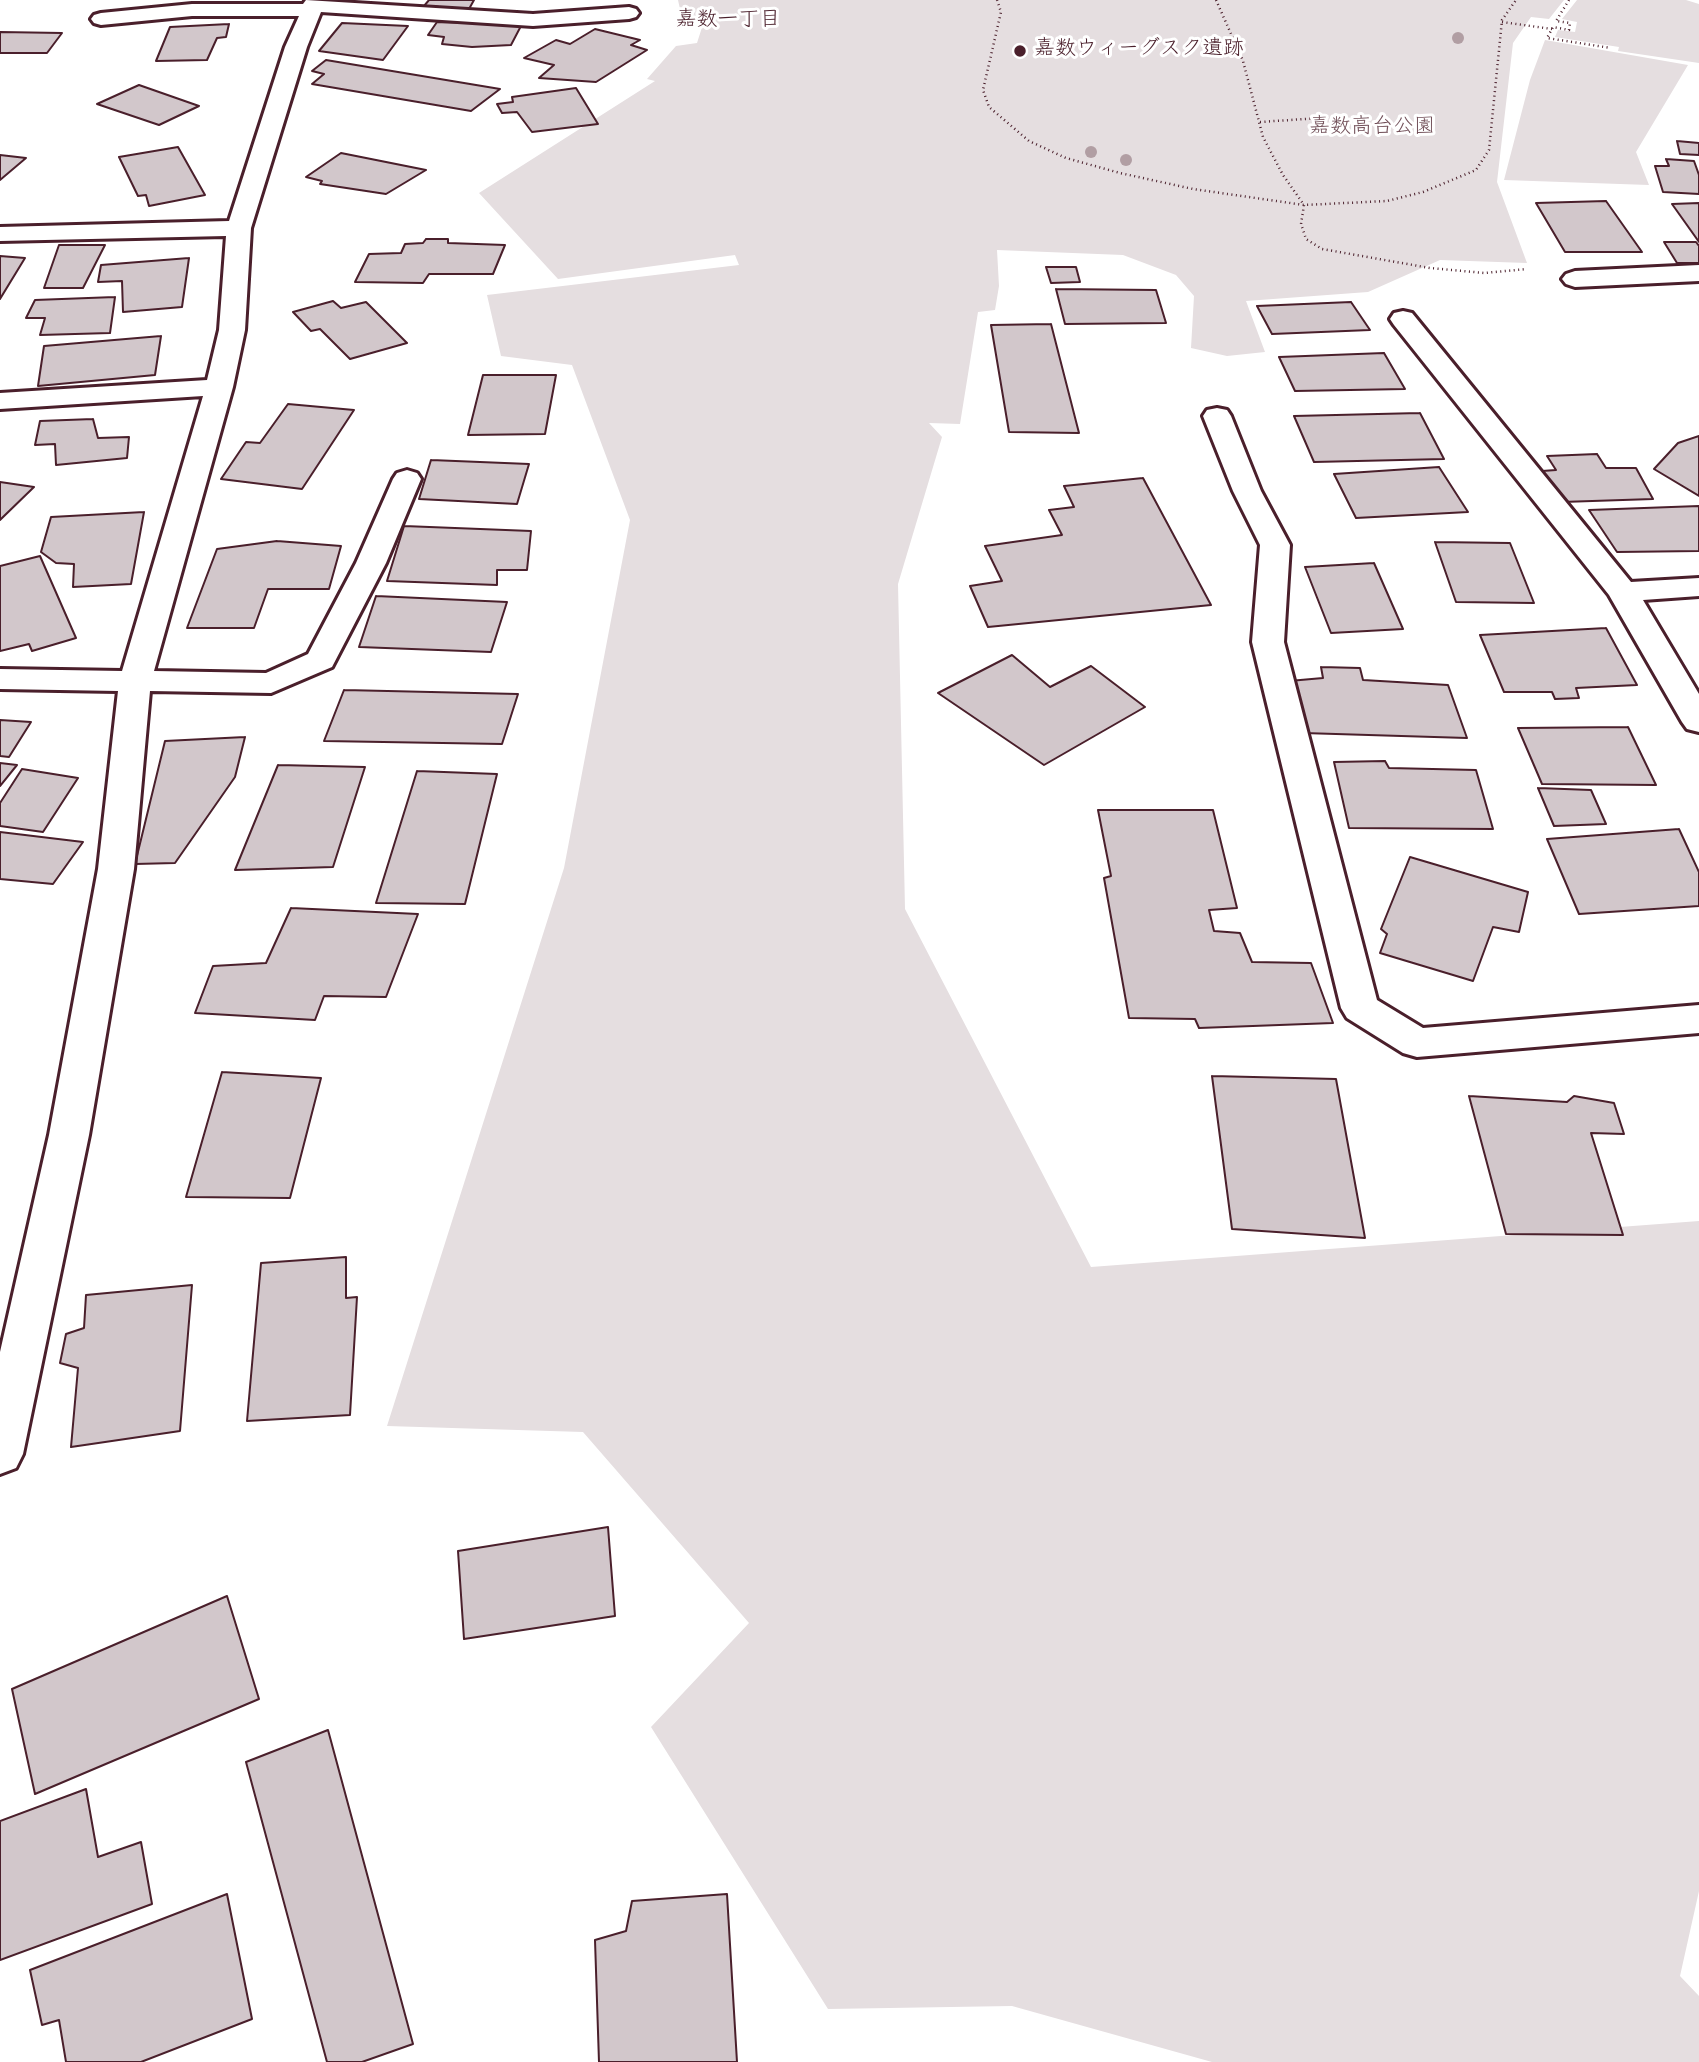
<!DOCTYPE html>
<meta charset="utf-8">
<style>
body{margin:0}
canvas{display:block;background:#fff}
</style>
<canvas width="1699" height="2062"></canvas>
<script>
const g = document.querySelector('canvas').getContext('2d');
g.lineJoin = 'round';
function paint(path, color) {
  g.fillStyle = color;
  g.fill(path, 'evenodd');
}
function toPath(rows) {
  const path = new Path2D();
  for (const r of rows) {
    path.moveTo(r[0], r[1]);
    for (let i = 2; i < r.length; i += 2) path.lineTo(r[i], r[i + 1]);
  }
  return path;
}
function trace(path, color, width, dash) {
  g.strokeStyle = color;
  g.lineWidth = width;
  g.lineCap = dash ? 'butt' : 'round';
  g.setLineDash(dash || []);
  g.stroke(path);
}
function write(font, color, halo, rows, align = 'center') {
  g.font = font + ' Dekko,"Klee One",sans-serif';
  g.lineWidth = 6;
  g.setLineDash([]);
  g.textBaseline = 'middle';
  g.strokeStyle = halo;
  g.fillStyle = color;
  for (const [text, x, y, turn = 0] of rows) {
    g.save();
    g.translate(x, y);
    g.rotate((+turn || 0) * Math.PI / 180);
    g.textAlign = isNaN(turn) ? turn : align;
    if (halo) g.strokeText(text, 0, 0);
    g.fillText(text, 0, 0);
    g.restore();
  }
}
paint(toPath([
 [678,0,1564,0,1549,19,1531,17,1513,43,1497,182,1527,263,1440,260,1368,292,1246,301,1265,352,1227,356,1191,348,1194,296,1176,275,1123,255,997,250,999,286,995,310,978,312,960,424,929,423,942,437,898,584,905,909,1091,1267,1699,1221,1699,1891,1680,1976,1699,1996,1699,2062,1212,2062,1012,2006,828,2009,651,1727,749,1623,583,1432,387,1426,564,868,630,520,572,365,501,356,487,295,739,265,735,255,558,279,479,193,655,81,647,79,676,46,697,43,705,18,682,18],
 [1577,0,1686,0,1699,4,1699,63,1618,51,1619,47,1555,37,1558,30,1575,32,1577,22,1562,19],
 [1545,40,1688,65,1636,152,1649,185,1504,180,1530,80]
]), '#e5dee0');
const building = toPath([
 [429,0,474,0,469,9,424,6,429,0],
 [437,22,522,24,511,45,472,47,442,44,444,37,428,35,437,22],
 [342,23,408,26,383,60,319,51,342,23],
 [229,24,226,37,217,38,207,60,156,61,170,27,229,24],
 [595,29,640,40,631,45,647,50,596,82,539,78,554,65,524,58,556,40,570,44,595,29],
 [0,32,62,33,47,53,0,53,0,32],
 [326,60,500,89,471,111,312,84,324,74,312,71,326,60],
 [139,85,199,106,159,125,97,104,139,85],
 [576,88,598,124,532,132,517,112,502,113,497,104,513,102,512,97,576,88],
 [1677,141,1699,143,1699,155,1680,154,1677,141],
 [178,147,205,195,149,206,146,195,138,196,119,157,178,147],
 [341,153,426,170,386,194,320,184,322,181,306,177,341,153],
 [0,155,26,158,0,180,0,155],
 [1666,159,1694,161,1699,175,1699,194,1663,192,1655,166,1669,166,1666,159],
 [1606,201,1642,252,1565,252,1536,203,1606,201],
 [1699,203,1699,242,1672,204,1699,203],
 [426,239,448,239,448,243,505,245,493,274,429,274,423,283,355,282,369,254,401,253,405,244,423,243,426,239],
 [1664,242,1696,242,1699,246,1699,263,1677,263,1664,242],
 [59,245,105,245,83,288,44,288,59,245],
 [0,256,25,258,0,299,0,256],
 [189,258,182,307,123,312,122,281,98,282,101,265,189,258],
 [1046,267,1076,267,1080,282,1051,283,1046,267],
 [1056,289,1156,290,1166,323,1065,324,1056,289],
 [115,297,110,333,40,335,45,318,26,318,35,300,115,297],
 [333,301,341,308,366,302,407,343,350,359,320,329,311,331,293,312,333,301],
 [1351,302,1370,330,1272,334,1257,306,1351,302],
 [1051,324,1079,433,1009,432,991,325,1051,324],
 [161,336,155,375,38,386,44,346,161,336],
 [1384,353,1405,389,1295,391,1279,357,1384,353],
 [483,375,556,375,545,434,468,435,483,375],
 [288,404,354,410,302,489,221,479,246,442,260,443,288,404],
 [1420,413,1444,459,1314,462,1294,416,1420,413],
 [93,419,98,438,129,437,127,458,56,465,55,444,35,445,40,421,93,419],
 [1699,436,1699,496,1654,469,1678,443,1699,436],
 [1597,454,1606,468,1636,468,1653,499,1562,502,1542,471,1556,470,1547,456,1597,454],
 [431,460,529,464,517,504,419,499,431,460],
 [1439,467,1468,512,1356,518,1334,474,1439,467],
 [1143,478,1211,605,988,627,970,586,1002,581,985,546,1062,535,1049,510,1074,507,1064,486,1143,478],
 [0,482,34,487,0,520,0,482],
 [1699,506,1699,551,1617,552,1589,510,1699,506],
 [144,512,131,584,73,587,74,564,56,563,41,552,51,517,144,512],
 [404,526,531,531,527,570,497,570,497,585,387,581,404,526],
 [277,541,341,546,329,589,268,589,254,628,187,628,217,549,277,541],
 [1435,542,1510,543,1534,603,1456,602,1435,542],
 [40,556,76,638,32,651,29,644,0,651,0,566,40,556],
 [1374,563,1403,629,1331,633,1305,567,1374,563],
 [376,596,507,602,491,652,359,647,376,596],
 [1606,628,1637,685,1576,688,1579,698,1555,699,1552,692,1504,692,1480,635,1606,628],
 [1012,655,1050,687,1091,666,1145,707,1044,765,938,693,1012,655],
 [1321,667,1360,668,1363,680,1448,685,1467,738,1303,733,1289,681,1323,678,1321,667],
 [344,690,518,694,502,744,324,741,344,690],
 [0,720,31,722,9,757,0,756,0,720],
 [1628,727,1656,785,1542,784,1518,728,1628,727],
 [245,737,235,777,175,863,135,864,165,741,245,737],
 [1385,761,1389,768,1476,770,1493,829,1349,828,1334,762,1385,761],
 [0,763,17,765,0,786,0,763],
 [278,765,365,767,333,867,235,870,278,765],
 [22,769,78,778,43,832,0,826,0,803,22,769],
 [417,771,497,774,465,904,376,903,417,771],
 [1538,788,1591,790,1606,824,1554,826,1538,788],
 [1098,810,1213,810,1237,908,1209,910,1214,931,1240,933,1252,962,1311,963,1333,1023,1199,1028,1195,1019,1129,1018,1104,878,1111,876,1098,810],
 [1679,829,1699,872,1699,906,1579,914,1547,839,1679,829],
 [0,832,83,842,53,884,0,879,0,832],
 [1410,857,1528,892,1519,932,1493,927,1473,981,1380,953,1387,934,1381,929,1410,857],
 [291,908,418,914,386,997,324,996,315,1020,195,1013,213,966,266,963,291,908],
 [222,1072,321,1078,290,1198,186,1197,222,1072],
 [1212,1076,1336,1079,1365,1238,1232,1229,1212,1076],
 [1469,1096,1567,1102,1574,1096,1614,1103,1624,1134,1591,1133,1623,1235,1506,1234,1469,1096],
 [346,1257,346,1298,357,1297,350,1415,247,1421,261,1263,346,1257],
 [192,1285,180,1431,71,1447,78,1368,60,1363,66,1334,84,1328,86,1295,192,1285],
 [608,1527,615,1616,464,1639,458,1551,608,1527],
 [227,1596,259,1699,35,1794,12,1689,227,1596],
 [328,1730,413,2044,362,2062,327,2062,246,1762,328,1730],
 [86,1789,98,1857,141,1842,152,1904,0,1960,0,1821,86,1789],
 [227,1894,252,2019,141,2062,66,2062,59,2020,42,2025,30,1970,227,1894],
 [727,1894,737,2062,599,2062,595,1940,626,1931,632,1901,727,1894]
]);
paint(building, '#d2c7cb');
trace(building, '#4a1f2b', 2);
const minor = toPath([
 [306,0,533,14,629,7,636,9,639,13,636,17,629,19,533,26,321,12,307,47,251,228,245,330,233,387,154,671,266,673,308,654,356,563,393,479,397,473,407,470,417,473,421,479,386,563,332,667,271,693,150,691,134,869,89,1135,23,1454,16,1468,0,1474,0,1352,49,1135,98,869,118,691,0,689,0,669,122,671,203,396,0,409,0,393,207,380,219,330,226,236,0,241,0,227,229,221,285,47,299,16,192,16,101,25,94,23,91,19,94,15,101,13,192,4,303,4,306,0],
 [1699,265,1699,281,1575,287,1566,284,1562,279,1566,274,1575,271,1699,265],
 [1403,311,1412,313,1631,582,1699,578,1699,596,1643,600,1699,694,1699,732,1687,729,1682,722,1609,595,1394,325,1390,319,1394,313,1403,311],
 [1217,408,1227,410,1231,416,1261,491,1290,545,1284,642,1377,1000,1423,1028,1699,1005,1699,1033,1417,1057,1403,1053,1347,1018,1341,1008,1252,642,1260,545,1233,491,1203,416,1207,410,1217,408]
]);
trace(minor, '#4a1f2b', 6);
trace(toPath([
 [997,0,1001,12,983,90,989,107,1029,141,1066,158,1120,173,1193,189,1304,205,1387,201,1423,192,1476,170,1489,150,1502,20,1516,0],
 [1216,0,1243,61,1263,137,1283,175,1304,205,1301,224,1306,239,1322,249,1430,268,1484,273,1527,269],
 [1569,0,1556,21,1570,23,1569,30,1553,27,1547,38,1611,48],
 [1502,22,1552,29],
 [1260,122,1335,117]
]), '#4a1f2b', 2.5, [1, 3.5]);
paint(minor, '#fff');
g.fillStyle = '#b19ea3';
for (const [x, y] of [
 [1458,38],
 [1091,152],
 [1126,160]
]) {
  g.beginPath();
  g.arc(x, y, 6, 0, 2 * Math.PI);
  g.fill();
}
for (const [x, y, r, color] of [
 [1020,51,7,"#4a1f2b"]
]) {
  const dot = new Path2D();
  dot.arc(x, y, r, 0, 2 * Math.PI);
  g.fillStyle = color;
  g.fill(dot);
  trace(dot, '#fff', 2.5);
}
write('21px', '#4a1f2b', '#fff', [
 ["嘉数一丁目",728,22]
]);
write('21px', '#4a1f2b', '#fff', [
 ["嘉数ウィーグスク遺跡",1034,51]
], 'left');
write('21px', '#714f58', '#fff', [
 ["嘉数高台公園",1372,129]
]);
</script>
